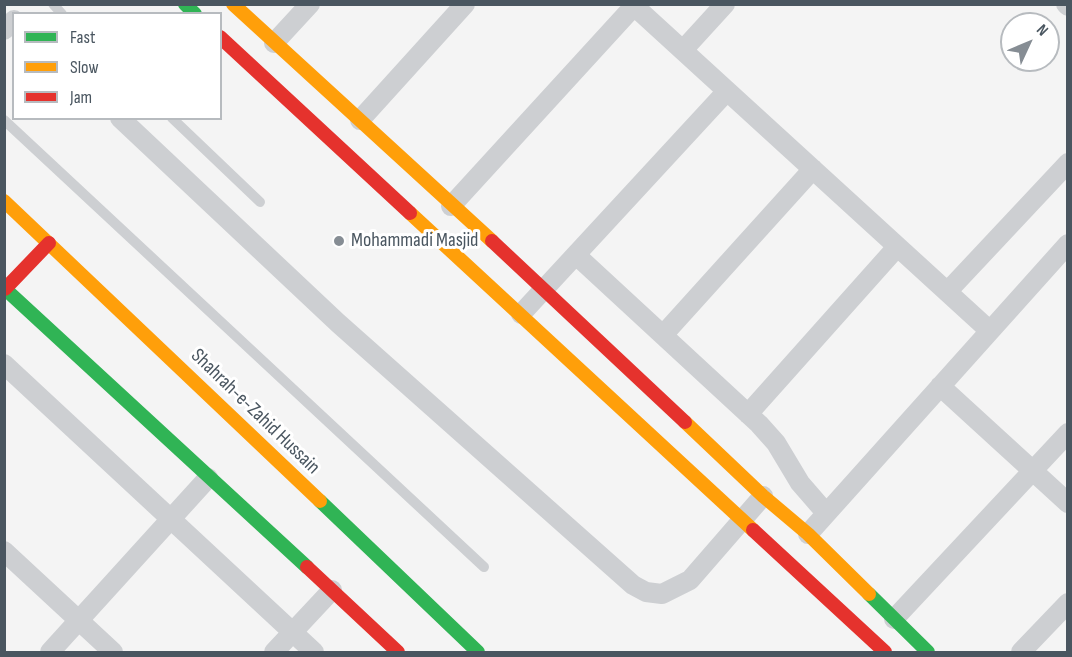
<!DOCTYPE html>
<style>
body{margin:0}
#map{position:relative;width:1072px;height:657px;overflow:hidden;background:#f4f4f4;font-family:"Sofia Sans Condensed",sans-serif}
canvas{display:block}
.frame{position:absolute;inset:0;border:6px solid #4a5660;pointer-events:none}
.legend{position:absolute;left:12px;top:12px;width:210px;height:108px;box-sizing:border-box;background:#fff;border:2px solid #b7bbbf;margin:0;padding:8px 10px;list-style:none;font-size:18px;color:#4a5660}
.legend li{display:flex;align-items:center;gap:12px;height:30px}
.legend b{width:30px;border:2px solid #b7bbbf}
.north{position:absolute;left:1000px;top:12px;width:60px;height:60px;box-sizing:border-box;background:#fff;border:2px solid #b7bbbf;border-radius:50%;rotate:46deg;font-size:16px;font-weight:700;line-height:24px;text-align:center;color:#4a5660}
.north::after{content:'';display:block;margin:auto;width:21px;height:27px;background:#868d94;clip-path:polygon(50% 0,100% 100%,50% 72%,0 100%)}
</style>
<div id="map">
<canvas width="1072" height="657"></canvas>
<div class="frame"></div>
<ul class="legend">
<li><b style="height:8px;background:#30b455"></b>Fast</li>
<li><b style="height:8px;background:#ff9f0a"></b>Slow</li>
<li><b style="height:8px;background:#e5322d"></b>Jam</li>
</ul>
<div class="north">N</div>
</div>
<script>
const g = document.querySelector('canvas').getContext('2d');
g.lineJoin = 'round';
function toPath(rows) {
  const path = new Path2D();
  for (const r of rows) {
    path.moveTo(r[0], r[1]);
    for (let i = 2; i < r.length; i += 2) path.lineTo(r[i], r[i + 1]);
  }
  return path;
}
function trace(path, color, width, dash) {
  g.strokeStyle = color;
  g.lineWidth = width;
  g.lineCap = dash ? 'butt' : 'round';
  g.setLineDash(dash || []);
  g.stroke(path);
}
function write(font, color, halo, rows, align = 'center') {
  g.font = font + ' "Sofia Sans Condensed",sans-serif';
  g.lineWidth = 6;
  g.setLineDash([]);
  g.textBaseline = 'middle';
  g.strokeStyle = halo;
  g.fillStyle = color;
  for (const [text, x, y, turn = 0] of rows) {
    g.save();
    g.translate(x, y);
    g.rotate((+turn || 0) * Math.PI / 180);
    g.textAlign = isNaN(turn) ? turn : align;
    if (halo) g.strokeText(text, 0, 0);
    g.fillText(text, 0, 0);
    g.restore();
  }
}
trace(toPath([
 [53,4,62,14],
 [172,118,260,202],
 [4,120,484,567]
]), '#cdcfd2', 10);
trace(toPath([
 [632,4,990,331],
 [1066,4,1068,6],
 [4,30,14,20],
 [274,43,310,4],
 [683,50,725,4],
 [120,118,338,323,633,585,646,592,662,594,690,580,763,496],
 [360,120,465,4],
 [451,206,634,6],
 [576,255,759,424,776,443,800,483,826,513],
 [947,292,1068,163],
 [521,314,727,91],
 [663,335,813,169],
 [4,364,314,652],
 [940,386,1068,503],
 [748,414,897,247],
 [808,534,1068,244],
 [4,551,113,652],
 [894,619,1068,433],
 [50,652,208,478],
 [274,652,332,590],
 [1021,652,1068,603]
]), '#cdcfd2', 20);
trace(toPath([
 [185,4,195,14],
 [4,288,307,567],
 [320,501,478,652],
 [869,594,928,652]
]), '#30b455', 14);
trace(toPath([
 [233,4,492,241],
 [4,201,320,501],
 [410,213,753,530],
 [685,422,763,496,808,534,869,594]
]), '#ff9f0a', 14);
trace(toPath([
 [220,37,410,213],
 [492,241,685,422],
 [5,289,49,243],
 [753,530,885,652],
 [307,567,398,652]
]), '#e5322d', 14);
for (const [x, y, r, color] of [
 [339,241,6,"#868d94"]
]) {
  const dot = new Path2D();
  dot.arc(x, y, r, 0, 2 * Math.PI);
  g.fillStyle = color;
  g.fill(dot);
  trace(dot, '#fff', 2);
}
write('20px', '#4a5660', '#fff', [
 ["Mohammadi Masjid",351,241]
], 'left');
write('20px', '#4a5660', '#fff', [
 ["Shahrah-e-Zahid Hussain",255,412,44]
]);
</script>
